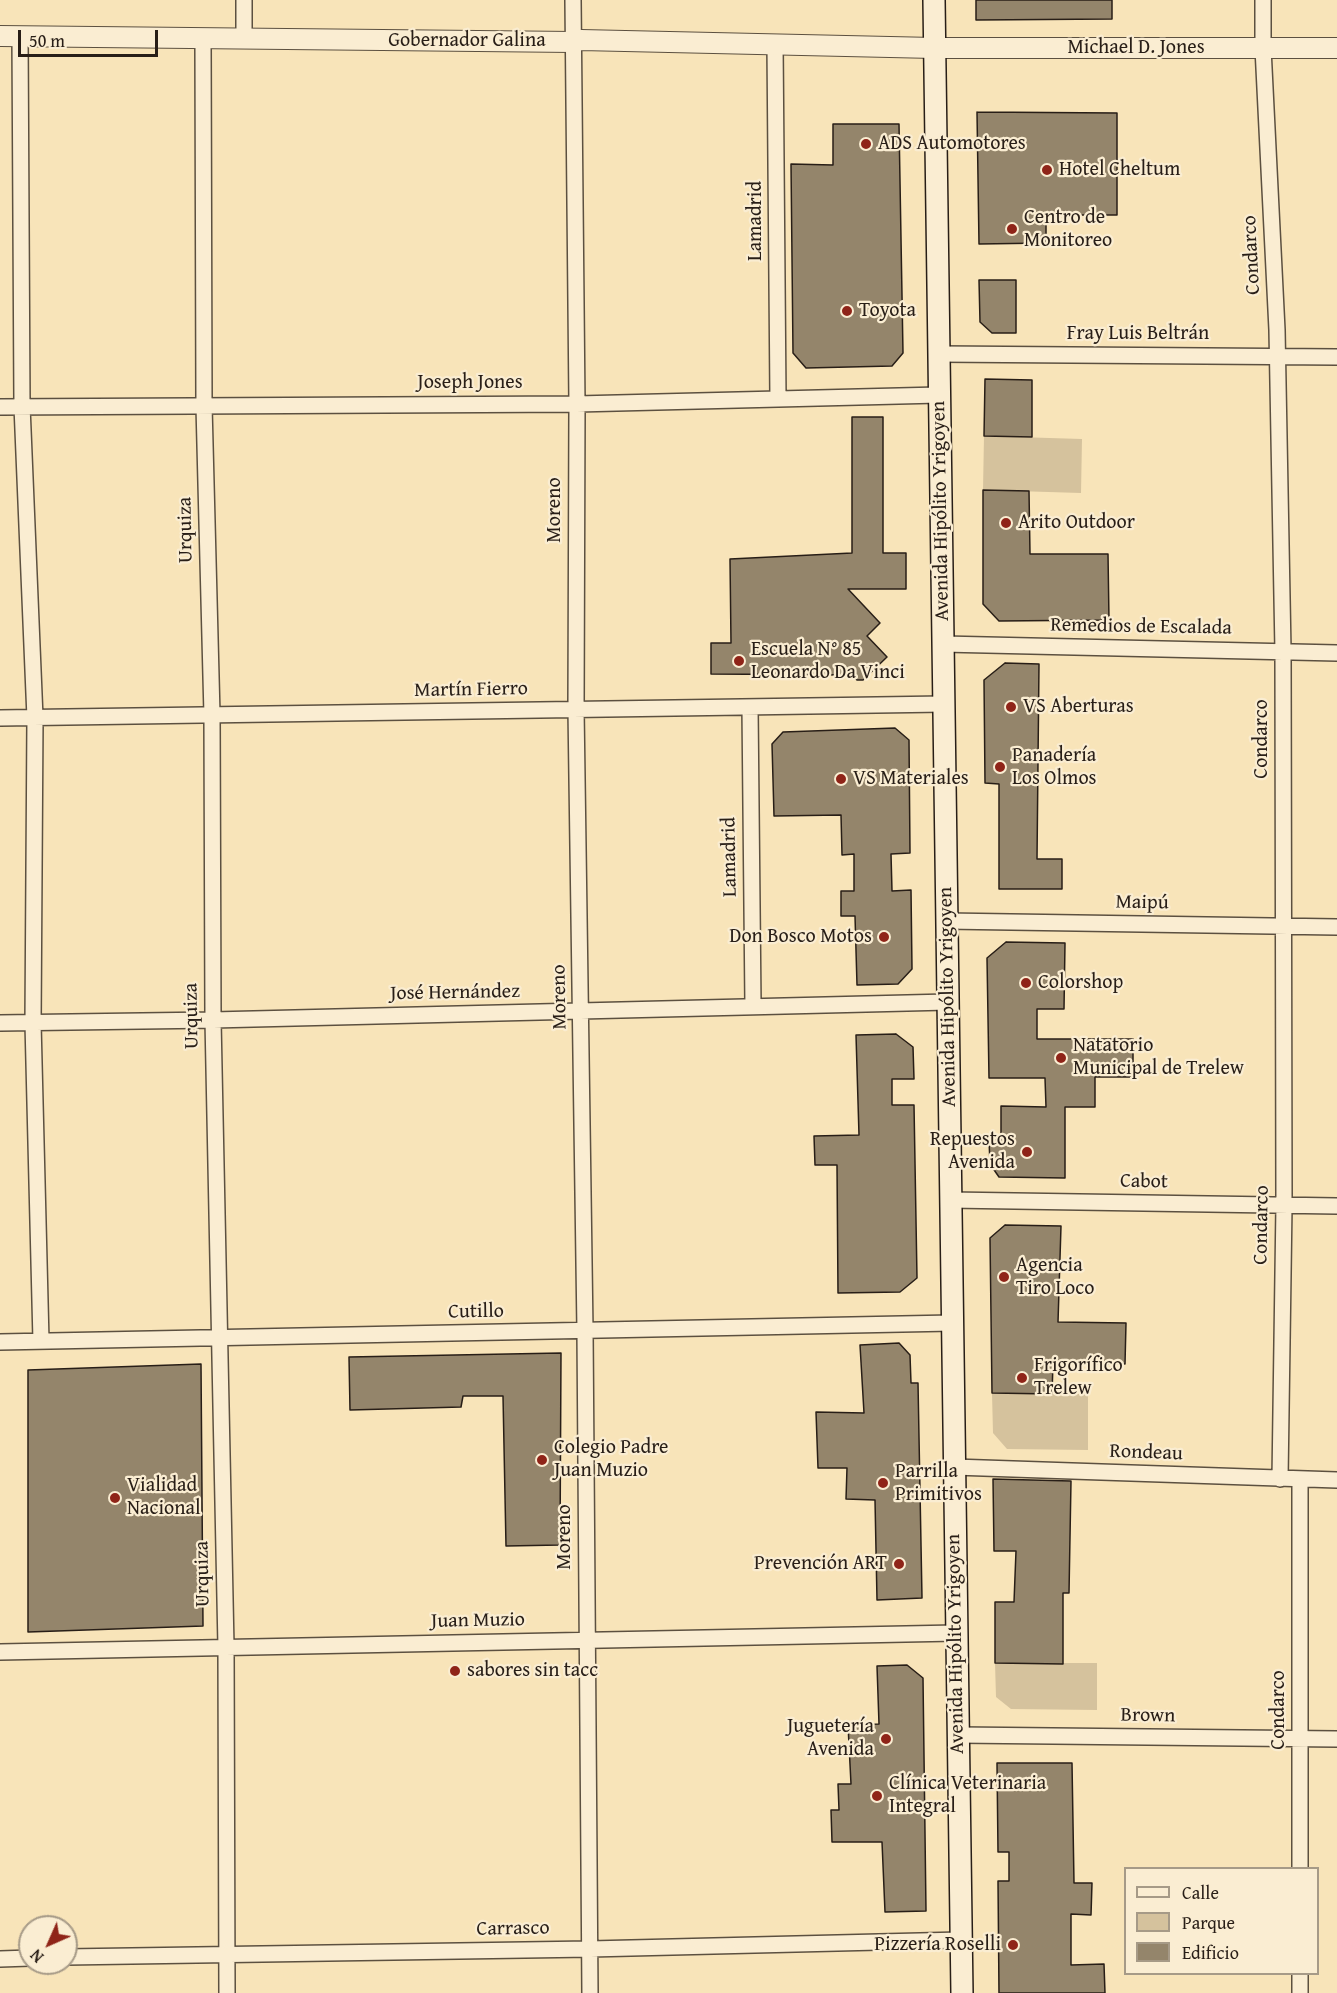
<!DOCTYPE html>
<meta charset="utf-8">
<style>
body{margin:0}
#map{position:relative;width:1337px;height:1993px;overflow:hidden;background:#f8e4b9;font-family:"Gentium Book Plus",serif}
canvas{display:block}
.legend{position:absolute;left:1124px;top:1867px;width:195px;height:108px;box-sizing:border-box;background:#faedd2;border:2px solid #a69a87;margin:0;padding:8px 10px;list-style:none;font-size:18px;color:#281e17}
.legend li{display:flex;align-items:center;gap:12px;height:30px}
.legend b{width:30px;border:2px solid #a69a87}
.north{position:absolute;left:18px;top:1915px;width:60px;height:60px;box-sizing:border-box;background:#faedd2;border:2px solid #a69a87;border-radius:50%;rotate:225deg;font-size:16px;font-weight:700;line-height:24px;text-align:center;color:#281e17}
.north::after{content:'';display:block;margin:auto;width:21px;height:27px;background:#8f2418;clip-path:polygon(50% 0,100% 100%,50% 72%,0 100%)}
.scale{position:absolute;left:18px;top:30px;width:140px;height:27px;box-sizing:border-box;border:3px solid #281e17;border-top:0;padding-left:8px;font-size:18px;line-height:21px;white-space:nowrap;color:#281e17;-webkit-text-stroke:4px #faedd2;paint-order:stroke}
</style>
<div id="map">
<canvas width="1337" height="1993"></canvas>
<ul class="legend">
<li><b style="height:8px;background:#faedd2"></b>Calle</li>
<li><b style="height:16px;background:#d5c29d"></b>Parque</li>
<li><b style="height:16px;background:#94856b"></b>Edificio</li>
</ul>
<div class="north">N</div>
<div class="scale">50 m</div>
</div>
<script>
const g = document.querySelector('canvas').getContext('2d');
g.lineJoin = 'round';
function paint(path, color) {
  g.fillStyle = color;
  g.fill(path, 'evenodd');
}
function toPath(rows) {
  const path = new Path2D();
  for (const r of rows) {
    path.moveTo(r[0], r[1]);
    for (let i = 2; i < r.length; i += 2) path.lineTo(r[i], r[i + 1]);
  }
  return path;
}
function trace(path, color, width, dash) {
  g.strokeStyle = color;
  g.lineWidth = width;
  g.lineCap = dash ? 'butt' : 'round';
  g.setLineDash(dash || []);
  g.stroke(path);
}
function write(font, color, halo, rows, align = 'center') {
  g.font = font + ' "Gentium Book Plus",serif';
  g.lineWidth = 4.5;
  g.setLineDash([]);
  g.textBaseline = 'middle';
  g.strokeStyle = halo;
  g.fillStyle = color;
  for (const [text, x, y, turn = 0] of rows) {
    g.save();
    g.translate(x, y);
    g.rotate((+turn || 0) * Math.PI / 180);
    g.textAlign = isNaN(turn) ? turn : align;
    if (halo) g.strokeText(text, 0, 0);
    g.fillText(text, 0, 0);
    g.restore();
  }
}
paint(toPath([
 [984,436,1082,439,1081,493,983,490],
 [992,1393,1088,1394,1088,1450,1007,1449,993,1433],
 [995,1663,1097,1663,1097,1710,1011,1709,996,1697]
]), '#d5c29d');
const building = toPath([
 [976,0,1112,0,1112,19,976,20,976,0],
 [977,112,1117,113,1117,215,1046,215,1046,243,979,244,977,112],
 [833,124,899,124,903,353,892,366,806,368,793,353,791,164,833,165,833,124],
 [979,280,1016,280,1016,333,992,333,980,322,979,280],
 [985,379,1032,380,1032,437,984,436,985,379],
 [852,417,883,417,883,553,906,553,906,589,848,589,880,623,867,636,887,657,863,680,857,680,852,675,711,674,711,643,731,643,730,559,852,553,852,417],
 [983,490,1029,491,1030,554,1108,554,1109,620,999,621,983,604,983,490],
 [1005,663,1039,664,1037,859,1062,859,1062,889,999,889,999,784,985,783,984,680,1005,663],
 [895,728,909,740,910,853,891,854,892,891,911,890,912,969,898,984,857,985,855,916,841,916,841,891,854,891,854,854,842,855,841,815,774,816,772,744,783,732,895,728],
 [1006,942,1065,943,1064,1009,1037,1009,1037,1039,1133,1039,1133,1077,1095,1077,1095,1107,1065,1107,1065,1178,999,1177,990,1164,989,1140,1001,1140,1001,1106,1046,1107,1045,1078,989,1078,987,958,1006,942],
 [896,1034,913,1047,914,1079,892,1079,892,1105,914,1105,917,1278,900,1292,838,1293,837,1165,815,1165,814,1136,859,1135,856,1035,896,1034],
 [1005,1225,1061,1226,1058,1322,1126,1323,1125,1364,1053,1363,1052,1394,992,1393,990,1238,1005,1225],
 [899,1343,910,1355,911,1383,918,1383,922,1598,877,1600,875,1500,846,1499,847,1468,818,1468,816,1412,864,1413,860,1345,899,1343],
 [561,1353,560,1545,506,1546,503,1396,463,1396,461,1407,350,1410,349,1357,561,1353],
 [201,1364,203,1626,28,1632,28,1370,201,1364],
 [993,1479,1071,1481,1069,1593,1063,1593,1063,1664,995,1663,995,1602,1014,1602,1016,1551,994,1551,993,1479],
 [907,1665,923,1678,926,1911,885,1912,882,1842,832,1842,831,1810,839,1810,838,1784,851,1784,848,1725,879,1724,877,1666,907,1665],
 [997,1763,1072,1763,1074,1883,1092,1883,1091,1915,1071,1914,1071,1965,1104,1964,1105,1993,999,1993,998,1881,1009,1881,1009,1852,998,1852,997,1763]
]);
paint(building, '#94856b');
trace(building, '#281e17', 1.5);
const minor = toPath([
 [244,0,244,39],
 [573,0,577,404,576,709,585,1331,590,1993],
 [1263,0,1263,48,1277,330,1283,651,1284,1205,1280,1479],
 [20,36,22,406,35,718,33,1023,41,1341],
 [203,39,204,406,212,715,213,1020,226,1647,227,1993],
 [775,44,778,399],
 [939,354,1337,357],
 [0,407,577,404,939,395],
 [943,644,1337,653],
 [750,707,753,1006],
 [0,718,944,704],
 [946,921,1337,927],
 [0,1023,213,1020,948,1002],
 [950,1200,1337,1206],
 [0,1342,952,1323],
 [954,1467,1337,1480],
 [0,1652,956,1633],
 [958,1735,1337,1739],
 [1300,1868,1300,1479],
 [66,1957,590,1949,961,1940],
 [0,1959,30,1958],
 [1300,1974,1300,1993]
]);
const tertiary = toPath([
 [0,36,573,42,581,40,934,48,1337,48]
]);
const secondary = toPath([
 [934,0,962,1993]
]);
trace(minor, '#5c5040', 18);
trace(tertiary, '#5c5040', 22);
trace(secondary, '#281e17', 24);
trace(minor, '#faedd2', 15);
trace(tertiary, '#faedd2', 20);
trace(secondary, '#faedd2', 21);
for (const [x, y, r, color] of [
 [866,144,6,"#8f2418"],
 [1047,170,6,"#8f2418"],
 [1012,229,6,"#8f2418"],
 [847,311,6,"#8f2418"],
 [1006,523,6,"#8f2418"],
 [739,661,6,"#8f2418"],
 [1011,707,6,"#8f2418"],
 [1000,767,6,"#8f2418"],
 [841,779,6,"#8f2418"],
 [884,937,6,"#8f2418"],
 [1026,983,6,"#8f2418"],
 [1061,1058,6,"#8f2418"],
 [1027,1152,6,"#8f2418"],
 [1004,1277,6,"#8f2418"],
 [1022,1378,6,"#8f2418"],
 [542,1460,6,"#8f2418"],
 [883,1483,6,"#8f2418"],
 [115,1498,6,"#8f2418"],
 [899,1564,6,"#8f2418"],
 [455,1671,6,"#8f2418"],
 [886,1739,6,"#8f2418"],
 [877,1796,6,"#8f2418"],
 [1013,1945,6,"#8f2418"]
]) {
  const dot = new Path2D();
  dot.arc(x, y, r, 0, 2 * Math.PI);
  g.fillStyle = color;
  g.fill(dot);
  trace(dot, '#faedd2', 2);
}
write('20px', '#281e17', '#faedd2', [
 ["Gobernador Galina",467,41],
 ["Michael D. Jones",1136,48],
 ["Lamadrid",756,221,-90],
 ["Condarco",1252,255,-93],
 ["Fray Luis Beltrán",1138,334],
 ["Joseph Jones",470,383],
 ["Moreno",555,510,-90],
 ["Avenida Hipólito Yrigoyen",941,511,-91],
 ["Urquiza",186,530,-91],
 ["Remedios de Escalada",1141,627,1],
 ["Martín Fierro",471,690,-1],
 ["Condarco",1262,739,-90],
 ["Lamadrid",730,857,-91],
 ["Maipú",1142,903,1],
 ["José Hernández",455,993,-1],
 ["Moreno",560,997,-91],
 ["Avenida Hipólito Yrigoyen",948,997,-91],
 ["Urquiza",192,1016,-91],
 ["Cabot",1144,1182,1],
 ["Condarco",1262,1225,-89],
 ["Cutillo",476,1312,-1],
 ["Rondeau",1146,1453,2],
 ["Moreno",565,1537,-90],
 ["Urquiza",203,1574,-91],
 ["Juan Muzio",478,1621,-1],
 ["Avenida Hipólito Yrigoyen",956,1644,-91],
 ["Condarco",1279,1710,-90],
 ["Brown",1148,1716,1],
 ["Carrasco",513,1929,-1]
]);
write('20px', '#281e17', '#faedd2', [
 ["ADS Automotores",878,144],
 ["Hotel Cheltum",1059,170],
 ["Centro de",1024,218],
 ["Monitoreo",1024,241],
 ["Toyota",859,311],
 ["Arito Outdoor",1018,523],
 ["Escuela N° 85",751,650],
 ["Leonardo Da Vinci",751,673],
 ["VS Aberturas",1023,707],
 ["Panadería",1012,756],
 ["Los Olmos",1012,779],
 ["VS Materiales",853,779],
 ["Don Bosco Motos",872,937,"right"],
 ["Colorshop",1038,983],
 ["Natatorio",1073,1046],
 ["Municipal de Trelew",1073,1069],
 ["Repuestos",1015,1140,"right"],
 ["Avenida",1015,1163,"right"],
 ["Agencia",1016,1266],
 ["Tiro Loco",1016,1289],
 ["Frigorífico",1034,1366],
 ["Trelew",1034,1389],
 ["Colegio Padre",554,1448],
 ["Juan Muzio",554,1471],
 ["Parrilla",895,1472],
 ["Primitivos",895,1495],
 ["Vialidad",127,1486],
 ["Nacional",127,1509],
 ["Prevención ART",887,1564,"right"],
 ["sabores sin tacc",467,1671],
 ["Juguetería",874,1727,"right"],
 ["Avenida",874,1750,"right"],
 ["Clínica Veterinaria",889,1784],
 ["Integral",889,1807],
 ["Pizzería Roselli",1001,1945,"right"]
], 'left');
</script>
